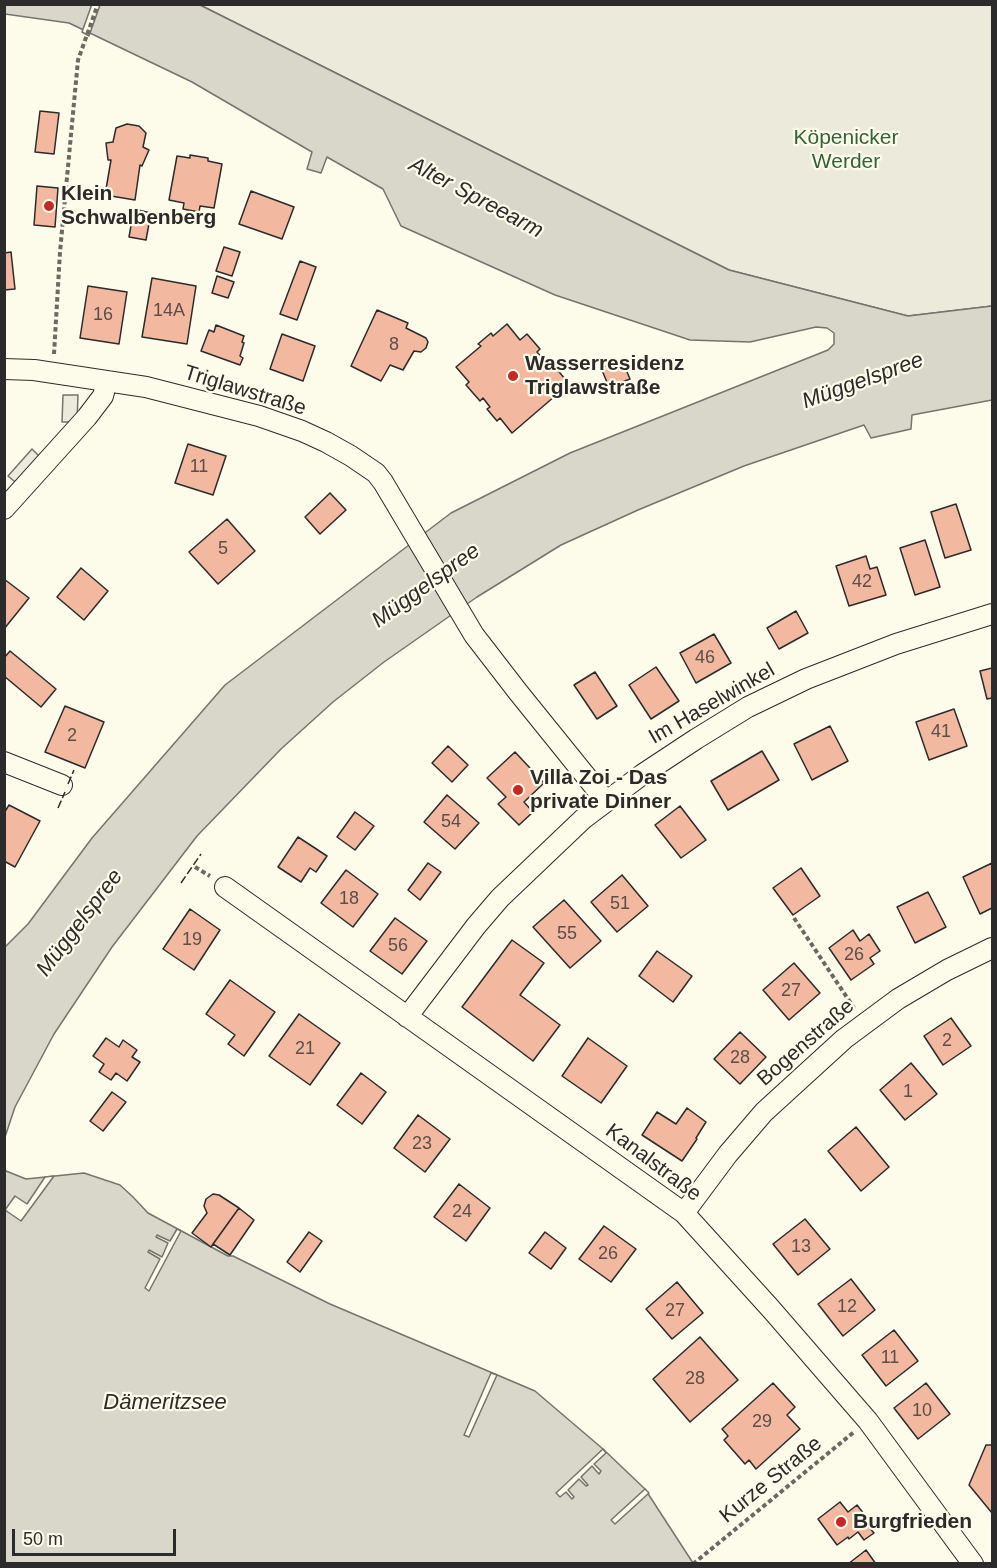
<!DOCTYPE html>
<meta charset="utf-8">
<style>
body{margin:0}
#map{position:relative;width:997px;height:1568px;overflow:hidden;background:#fdfbea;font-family:Helvetica,sans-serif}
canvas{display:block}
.frame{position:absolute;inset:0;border:6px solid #2b2b2b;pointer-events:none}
.scale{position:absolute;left:12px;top:1529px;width:164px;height:27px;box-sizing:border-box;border:3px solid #2b2b2b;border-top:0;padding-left:8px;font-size:18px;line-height:21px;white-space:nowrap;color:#2b2b2b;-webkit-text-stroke:4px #fdfbea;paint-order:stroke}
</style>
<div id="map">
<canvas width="997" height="1568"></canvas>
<div class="frame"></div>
<div class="scale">50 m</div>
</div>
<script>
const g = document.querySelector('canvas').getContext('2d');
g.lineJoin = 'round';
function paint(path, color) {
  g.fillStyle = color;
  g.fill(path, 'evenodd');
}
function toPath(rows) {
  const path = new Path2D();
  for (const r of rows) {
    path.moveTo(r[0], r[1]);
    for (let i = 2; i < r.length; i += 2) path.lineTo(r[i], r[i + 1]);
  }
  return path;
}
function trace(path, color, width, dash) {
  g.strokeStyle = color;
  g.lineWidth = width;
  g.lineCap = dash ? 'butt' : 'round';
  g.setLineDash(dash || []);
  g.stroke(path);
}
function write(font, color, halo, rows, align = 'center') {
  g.font = font + ' Helvetica,sans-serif';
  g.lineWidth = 4.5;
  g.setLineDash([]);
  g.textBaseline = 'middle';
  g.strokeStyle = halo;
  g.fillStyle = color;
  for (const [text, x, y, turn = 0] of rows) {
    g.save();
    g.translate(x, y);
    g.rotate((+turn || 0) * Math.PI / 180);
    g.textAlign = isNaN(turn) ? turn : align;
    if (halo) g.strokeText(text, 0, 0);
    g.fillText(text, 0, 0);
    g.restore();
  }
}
const green = toPath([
 [200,5,992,5,992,306,908,316,729,270,200,5]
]);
paint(green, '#ecebdb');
trace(green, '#74746e', 1.5);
const parking = toPath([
 [63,395,78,395,77,422,62,422,63,395],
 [32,449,43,460,20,486,8,476,32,449]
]);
paint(parking, '#eceadb');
trace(parking, '#74746e', 1.5);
const water = toPath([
 [5,5,200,5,729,270,908,316,992,306,992,400,912,415,911,429,871,438,864,425,744,466,638,510,561,545,477,597,384,662,333,702,281,749,197,836,112,947,54,1034,15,1107,5,1137,5,947,28,924,92,838,225,685,451,513,570,453,828,350,834,344,834,333,827,328,816,327,750,342,690,340,555,295,401,226,383,189,327,157,321,173,307,169,312,152,192,82,69,23,5,14,5,5],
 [4,1168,6,1171,26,1179,84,1173,120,1185,133,1197,148,1213,228,1256,233,1256,330,1304,535,1391,603,1449,645,1489,693,1563,5,1563,4,1168]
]);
paint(water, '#d8d7c9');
trace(water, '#74746e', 1.5);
const pier = toPath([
 [92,4,100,5,89,36,82,32,92,4],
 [54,1176,21,1221,5,1210,15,1196,27,1204,45,1177,54,1176],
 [177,1229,181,1231,149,1291,145,1288,160,1259,148,1252,149,1250,162,1257,168,1243,156,1237,157,1235,170,1241,177,1229],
 [491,1373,497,1375,469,1437,464,1435,491,1373],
 [603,1449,606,1453,594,1464,601,1471,599,1474,592,1466,581,1477,588,1485,586,1486,579,1479,568,1490,574,1497,572,1499,566,1492,560,1497,556,1493,603,1449],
 [645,1489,649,1493,615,1524,611,1520,645,1489]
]);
paint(pier, '#fdfbea');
trace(pier, '#74746e', 1.5);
const building = toPath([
 [40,111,59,113,54,154,35,152,40,111],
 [127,124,139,126,146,133,143,147,149,150,142,166,140,165,135,200,105,195,111,160,108,160,106,143,113,142,116,128,127,124],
 [190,155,208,158,208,161,222,164,214,208,200,206,199,212,183,209,184,203,169,200,177,156,190,158,190,155],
 [37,186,58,188,55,227,34,225,37,186],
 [251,191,294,207,282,239,239,224,251,191],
 [134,209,151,213,146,240,129,237,134,209],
 [224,247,240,252,232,276,216,271,224,247],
 [11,252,15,289,4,290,4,253,11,252],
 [300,261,316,267,297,320,280,314,300,261],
 [217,276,234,282,228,298,212,293,217,276],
 [152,278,196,286,187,344,142,337,152,278],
 [88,286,127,292,119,344,80,338,88,286],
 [377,310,408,323,406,328,426,338,428,342,426,348,421,352,414,351,403,370,390,365,381,381,351,366,377,310],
 [507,324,520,340,527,334,540,349,537,352,553,370,556,368,569,384,512,433,500,418,497,421,487,409,490,407,483,398,480,401,466,385,469,382,456,367,481,346,478,344,491,333,493,336,507,324],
 [216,325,244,336,242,342,244,343,240,356,243,358,240,365,201,351,209,330,214,332,216,325],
 [282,334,315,346,303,381,270,369,282,334],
 [622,360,630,379,609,387,601,368,622,360],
 [188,444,226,456,213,495,175,483,188,444],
 [330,493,346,510,320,534,305,517,330,493],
 [956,504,971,550,945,558,931,512,956,504],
 [227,519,255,551,218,584,189,552,227,519],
 [925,540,940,587,915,595,900,548,925,540],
 [866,556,870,569,877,567,886,595,849,606,836,566,866,556],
 [81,568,108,591,84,620,57,597,81,568],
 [4,579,29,598,4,629,4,579],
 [796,611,808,633,779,649,767,628,796,611],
 [714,634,731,663,696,683,680,653,714,634],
 [10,651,56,689,41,707,4,676,4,658,10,651],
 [656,667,679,701,651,719,629,685,656,667],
 [992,668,992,698,987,699,980,671,992,668],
 [595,672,617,706,597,719,574,685,595,672],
 [65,706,104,722,85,768,45,752,65,706],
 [954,709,967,746,929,760,916,722,954,709],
 [830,726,848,761,812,780,794,744,830,726],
 [448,746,468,765,452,782,432,763,448,746],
 [762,751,779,780,728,810,711,781,762,751],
 [515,752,544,783,524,802,533,812,519,825,498,804,506,797,487,778,515,752],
 [447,795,479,823,455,849,424,822,447,795],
 [9,805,40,821,15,867,4,861,4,813,9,805],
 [680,806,706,840,681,858,655,825,680,806],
 [355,812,374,826,355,850,337,837,355,812],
 [298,837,327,856,316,872,310,868,301,882,278,867,298,837],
 [428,863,441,872,420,900,408,890,428,863],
 [992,863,992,908,980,914,963,877,992,863],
 [801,868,820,896,793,915,773,888,801,868],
 [346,870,378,894,353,927,321,903,346,870],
 [622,875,648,906,617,932,591,902,622,875],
 [928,892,946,927,915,943,897,907,928,892],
 [564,900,601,941,570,968,533,927,564,900],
 [190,909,220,930,194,970,163,949,190,909],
 [395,918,427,941,402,974,370,951,395,918],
 [853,930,860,941,869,934,880,951,870,958,874,964,851,980,829,948,853,930],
 [512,940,544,963,520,995,560,1025,533,1061,462,1007,512,940],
 [657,951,692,976,673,1002,639,976,657,951],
 [794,963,820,993,789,1020,763,990,794,963],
 [230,980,275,1012,244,1056,228,1044,235,1035,206,1014,230,980],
 [299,1014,340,1043,310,1085,269,1056,299,1014],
 [951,1018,971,1046,943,1065,924,1036,951,1018],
 [740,1032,766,1057,740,1084,714,1059,740,1032],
 [106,1038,119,1047,123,1040,137,1050,132,1057,140,1062,127,1081,116,1073,111,1080,99,1072,104,1064,93,1056,106,1038],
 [588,1038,627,1066,601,1103,562,1076,588,1038],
 [911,1063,937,1094,905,1120,880,1090,911,1063],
 [361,1073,386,1092,362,1124,337,1105,361,1073],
 [112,1092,126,1102,103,1131,90,1121,112,1092],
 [687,1108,706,1122,696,1138,697,1139,682,1161,642,1135,657,1112,676,1124,687,1108],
 [418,1115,450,1139,425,1172,394,1148,418,1115],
 [856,1127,889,1167,861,1191,828,1151,856,1127],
 [459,1184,490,1208,466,1241,434,1217,459,1184],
 [213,1194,219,1195,239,1208,211,1247,192,1233,207,1213,204,1206,206,1199,213,1194],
 [239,1208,254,1220,230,1255,213,1244,239,1208],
 [805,1219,830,1249,798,1275,773,1244,805,1219],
 [604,1226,636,1249,611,1282,579,1259,604,1226],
 [309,1232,322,1241,300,1272,287,1262,309,1232],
 [545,1232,566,1248,551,1269,529,1253,545,1232],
 [851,1279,875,1310,843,1336,818,1304,851,1279],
 [677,1282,703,1313,672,1339,646,1309,677,1282],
 [894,1330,918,1361,886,1386,862,1355,894,1330],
 [700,1337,738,1380,690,1422,653,1379,700,1337],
 [773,1383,795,1407,787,1415,800,1429,756,1469,749,1460,745,1464,724,1440,728,1436,722,1429,773,1383],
 [926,1383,950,1414,918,1439,894,1408,926,1383],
 [986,1445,992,1445,992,1513,969,1485,986,1445],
 [840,1502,848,1512,857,1505,864,1514,859,1518,865,1527,867,1525,874,1533,864,1540,858,1532,849,1539,848,1537,837,1545,818,1519,840,1502],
 [866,1550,876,1564,848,1564,866,1550]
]);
paint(building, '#f2b8a0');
trace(building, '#2b2b2b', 1.5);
const minor = toPath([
 [4,369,34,370,146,387,259,416,302,431,326,442,351,456,376,473,383,482,474,635,518,692,606,801],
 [4,509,87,417,103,396,107,381],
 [4,762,62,785],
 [225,887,684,1213,771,1309,868,1421,973,1564],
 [407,1017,476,926,500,898,583,819,643,774,696,739,748,707,806,679,896,644,992,614],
 [684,1213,728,1154,764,1112,844,1039,898,999,947,970,992,948]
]);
trace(minor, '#2b2b2b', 22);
trace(toPath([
 [54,354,60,252,78,60,98,4],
 [195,867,210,876],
 [794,918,854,1008],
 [693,1564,854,1432]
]), '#6a6964', 4, [4.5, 3]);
trace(minor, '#fdfbea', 20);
trace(toPath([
 [68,784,74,770],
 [58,808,65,792],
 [181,883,201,854]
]), '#2b2b2b', 1.5, [8, 3]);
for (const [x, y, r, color] of [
 [49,206,6,"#c62828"],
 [513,376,6,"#c62828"],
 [518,790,6,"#c62828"],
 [841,1522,6,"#c62828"]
]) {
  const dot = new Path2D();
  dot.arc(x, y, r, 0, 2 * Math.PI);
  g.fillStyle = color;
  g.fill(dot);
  trace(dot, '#fdfbea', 2);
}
write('18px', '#5d4e48', null, [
 ["14A",169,311],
 ["16",103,315],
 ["8",394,345],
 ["11",199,467],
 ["5",223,549],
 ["42",862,582],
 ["46",705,658],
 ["41",941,732],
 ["2",72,736],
 ["54",451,822],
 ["18",349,899],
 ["51",620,904],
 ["55",567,934],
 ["19",192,940],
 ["56",398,946],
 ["26",854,955],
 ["27",791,991],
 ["2",947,1041],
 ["21",305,1049],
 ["28",740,1058],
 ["1",908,1092],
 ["23",422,1144],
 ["24",462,1212],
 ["13",801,1247],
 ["26",608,1254],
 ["12",847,1307],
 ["27",675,1311],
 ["11",890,1358],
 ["28",695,1379],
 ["10",922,1411],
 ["29",762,1422]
]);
write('21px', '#34623c', '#fdfbea', [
 ["Köpenicker",846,138],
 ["Werder",846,162]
]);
write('bold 21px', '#2b2b2b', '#fdfbea', [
 ["Klein",61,194],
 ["Schwalbenberg",61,218],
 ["Wasserresidenz",525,364],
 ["Triglawstraße",525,388],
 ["Villa Zoi - Das",530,778],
 ["private Dinner",530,802],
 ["Burgfrieden",853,1522]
], 'left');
write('21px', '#2b2b2b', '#fdfbea', [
 ["Triglawstraße",245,391,17],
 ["Im Haselwinkel",712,704,-30],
 ["Bogenstraße",806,1043,-41],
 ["Kanalstraße",653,1163,37],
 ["Kurze Straße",771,1480,-39]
]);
write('italic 22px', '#2b2b2b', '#fdfbea', [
 ["Alter Spreearm",476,198,28],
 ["Müggelspree",863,381,-20],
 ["Müggelspree",426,586,-36],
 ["Müggelspree",80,923,-53],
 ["Dämeritzsee",165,1403]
]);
</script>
